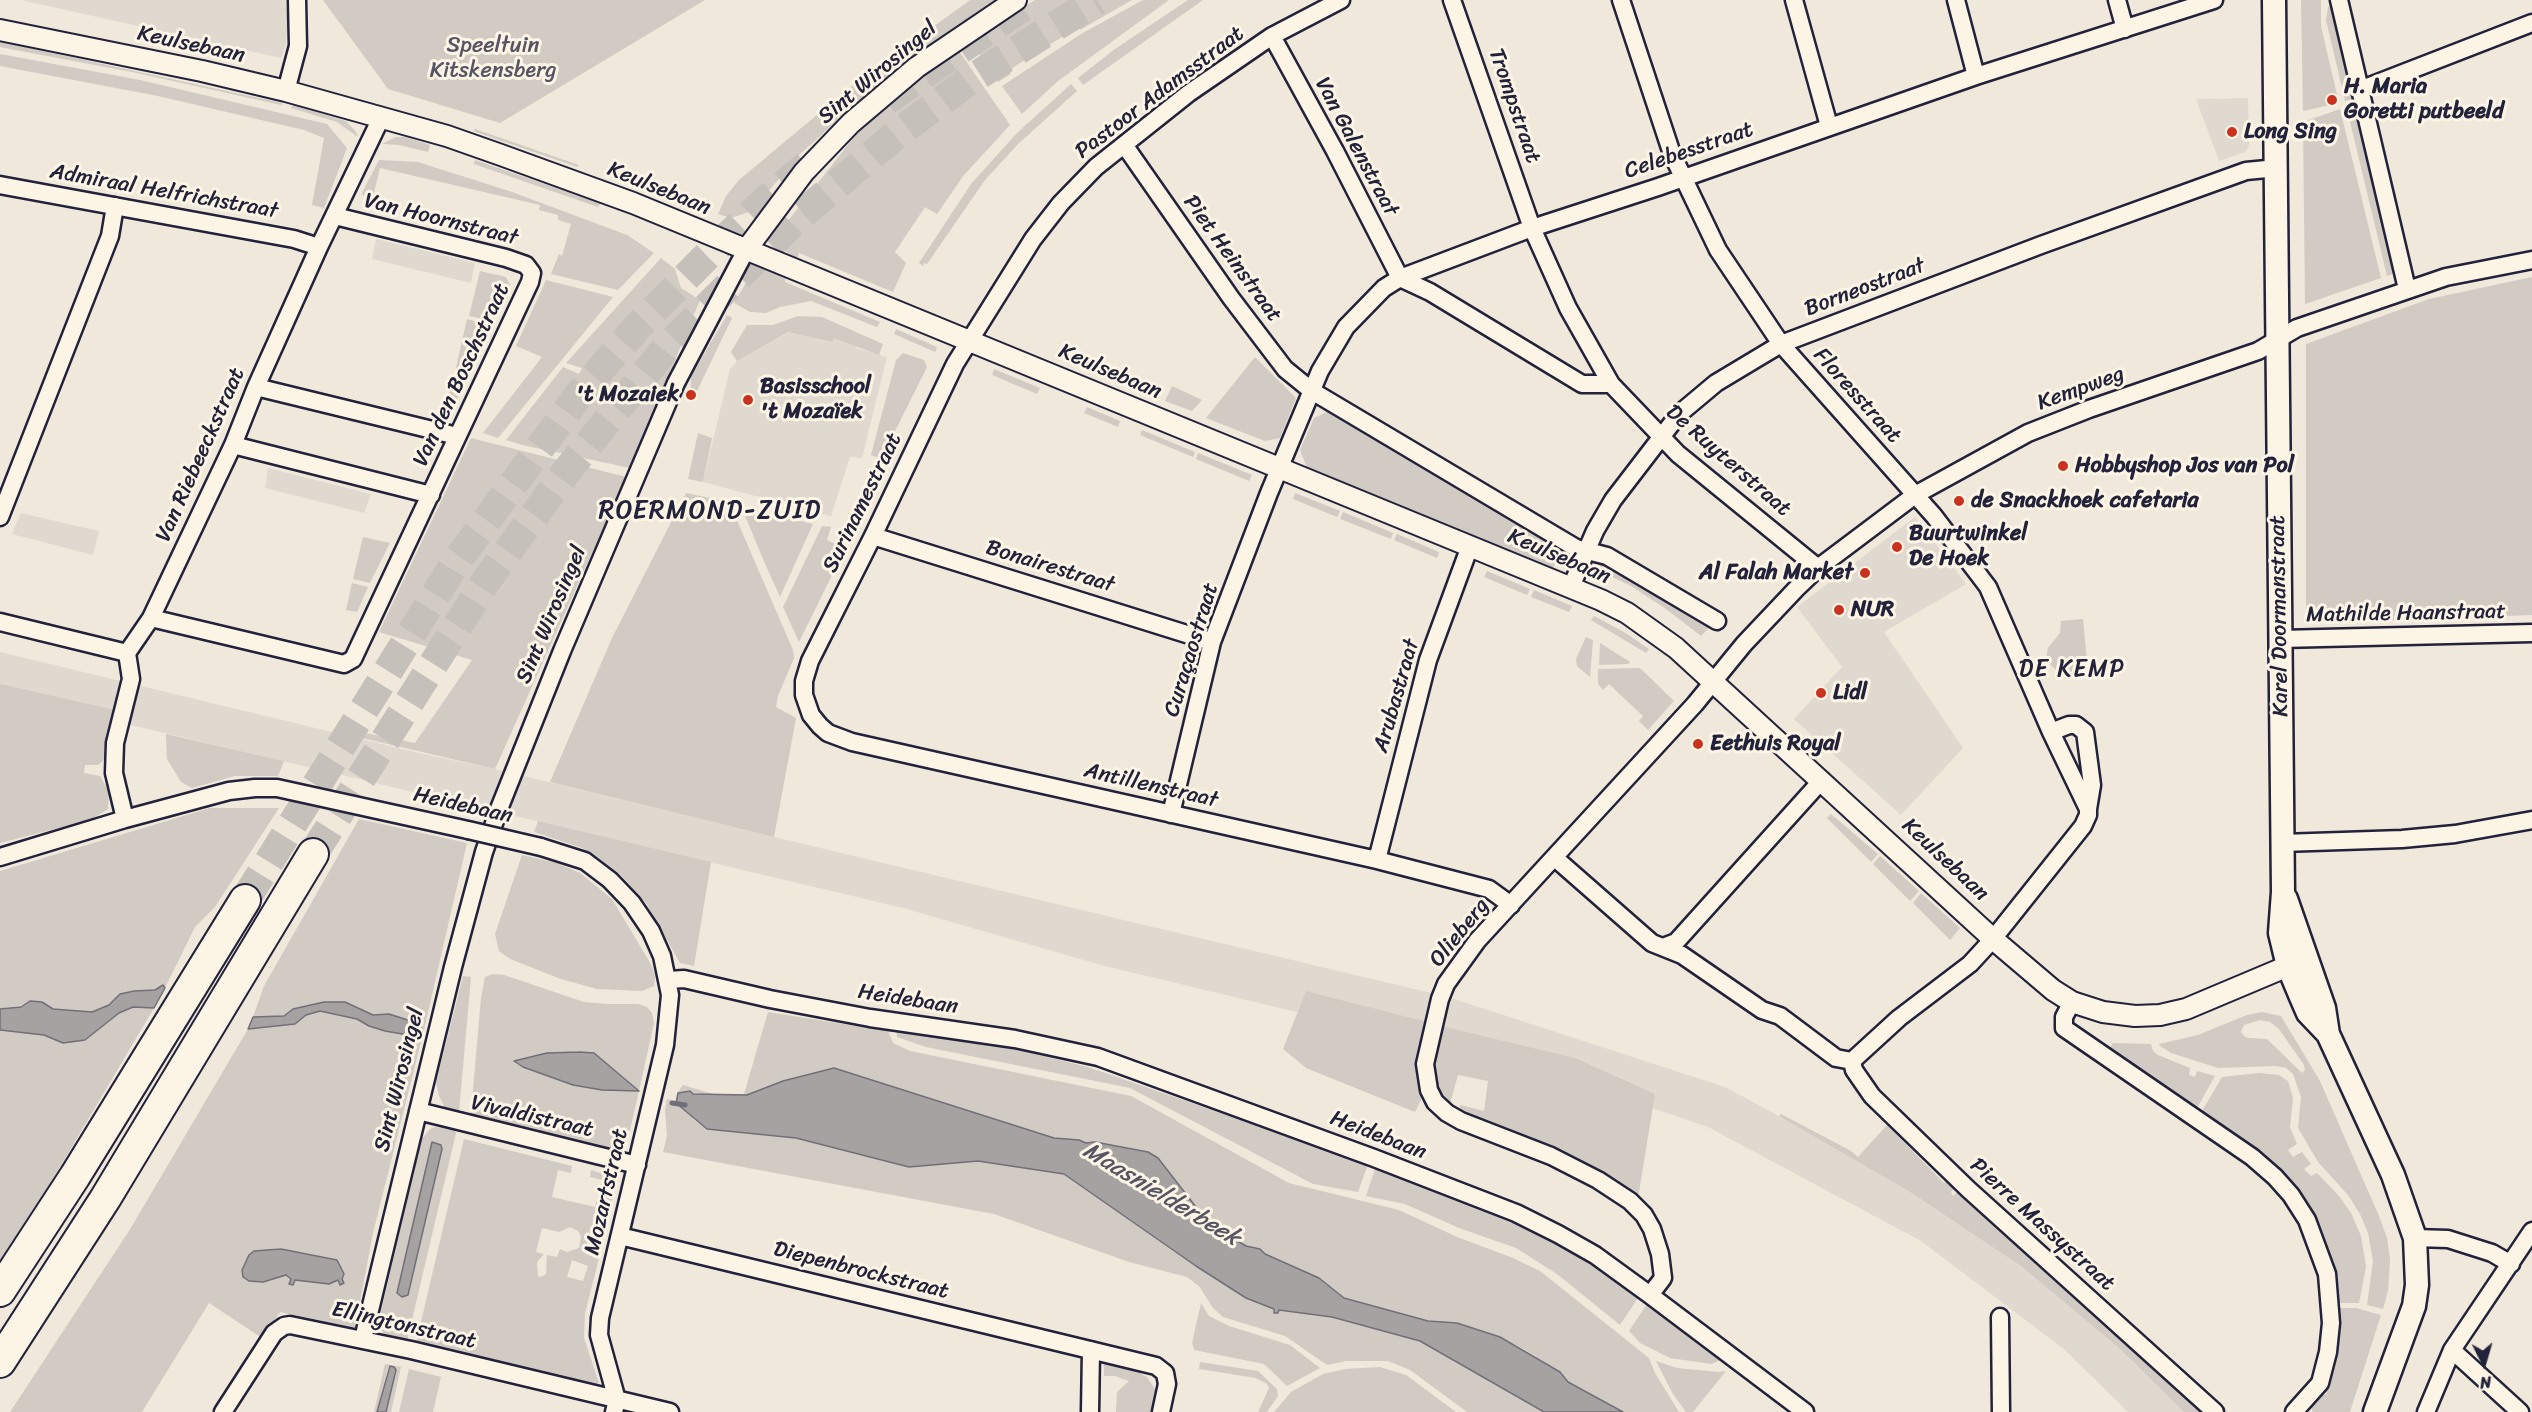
<!DOCTYPE html>
<meta charset="utf-8">
<style>
body{margin:0}
#map{position:relative;width:2532px;height:1412px;overflow:hidden;background:#efe8db;font-family:Sriracha,sans-serif}
canvas{display:block}
.north{position:absolute;left:2454px;top:1334px;width:60px;height:60px;-webkit-text-stroke:4px #fcf5e5;paint-order:stroke;rotate:175deg;font-size:16px;font-weight:700;line-height:24px;text-align:center;color:#22223b}
.north::after{content:'';display:block;margin:auto;width:21px;height:27px;background:#22223b;clip-path:polygon(50% 0,100% 100%,50% 72%,0 100%)}
</style>
<div id="map">
<canvas width="2532" height="1412"></canvas>
<div class="north">N</div>
</div>
<script>
const g = document.querySelector('canvas').getContext('2d');
g.lineJoin = 'round';
function paint(path, color) {
  g.fillStyle = color;
  g.fill(path, 'evenodd');
}
function toPath(rows) {
  const path = new Path2D();
  for (const r of rows) {
    path.moveTo(r[0], r[1]);
    for (let i = 2; i < r.length; i += 2) path.lineTo(r[i], r[i + 1]);
  }
  return path;
}
function trace(path, color, width, dash) {
  g.strokeStyle = color;
  g.lineWidth = width;
  g.lineCap = dash ? 'butt' : 'round';
  g.setLineDash(dash || []);
  g.stroke(path);
}
function write(font, color, halo, rows, align = 'center') {
  g.font = font + ' Sriracha,sans-serif';
  g.lineWidth = 6;
  g.setLineDash([]);
  g.textBaseline = 'middle';
  g.strokeStyle = halo;
  g.fillStyle = color;
  for (const [text, x, y, turn = 0] of rows) {
    g.save();
    g.translate(x, y);
    g.rotate((+turn || 0) * Math.PI / 180);
    g.textAlign = isNaN(turn) ? turn : align;
    if (halo) g.strokeText(text, 0, 0);
    g.fillText(text, 0, 0);
    g.restore();
  }
}
paint(toPath([
 [21,0,285,0,288,25,285,48,281,58],
 [2248,98,2249,146,2245,152,2219,161,2196,99],
 [376,239,475,263,471,283,372,259],
 [788,332,832,342,834,338,857,345,856,348,887,357,862,458,850,457,831,516,703,482,730,369,737,361],
 [268,468,371,494,364,513,265,488],
 [21,513,99,531,93,555,12,534],
 [1915,517,1966,584,1884,632,1963,748,1901,815,1794,719,1842,667,1797,607],
 [0,652,419,753,495,769,774,837,1448,997,1725,1087,1857,1158,1862,1157,2021,1266,2120,1349,2184,1412,2128,1412,2065,1350,1921,1241,1708,1127,1546,1072,1101,965,903,908,0,694]
]), '#e0d9cf');
paint(toPath([
 [323,0,705,0,500,123,388,89],
 [970,0,999,0,933,45,866,95,799,155,752,211,730,218,718,214,726,196,739,180,848,89],
 [1035,0,1132,0,1080,30,1078,27,1009,70,1011,74,998,82,971,43],
 [1143,0,1169,0,1058,81,1022,114,1002,86,1081,34],
 [1188,0,1203,0,1083,85,1078,78,1115,49],
 [2301,0,2321,0,2321,26,2337,95,2331,97,2330,105,2303,111],
 [2333,6,2356,99,2345,101,2326,20,2328,7],
 [0,42,20,46,282,103,281,105,137,73,0,47],
 [959,51,1010,125,964,175,937,214,925,207,895,252,906,263,893,292,799,253,797,259,785,251,782,238,784,226,854,137,889,103],
 [0,54,140,80,327,124,347,148,324,208,312,205,324,138,304,130,158,96,0,66],
 [1071,84,1077,91,1018,144,985,180,927,264,924,263,923,266,919,263,971,184,1017,133],
 [293,105,346,121,356,132,358,137,337,122,291,108],
 [2357,106,2395,273,2387,276,2347,109],
 [2340,109,2381,278,2305,304,2303,122],
 [475,129,579,165,577,167,473,131],
 [396,137,405,137,430,145,428,152,399,145,382,144],
 [379,160,418,162,512,192,627,235,654,253,618,290,551,274,559,254,562,256,571,224,558,220,558,215,539,210,540,205,380,168,372,201,367,201,362,193],
 [475,160,600,203,600,204,598,207,474,164],
 [661,258,675,269,681,288,700,300,630,468,522,445,506,440,563,367,579,374,582,368,566,363],
 [765,268,786,274,785,282,880,322,877,327,811,301,780,307,766,313,750,312,734,303,750,276],
 [480,271,506,277,510,285,493,321,469,316],
 [2532,277,2532,615,2314,623,2306,616,2306,344,2429,299],
 [546,280,613,297,498,438,483,433,542,357,516,346],
 [727,315,732,318,697,391,691,389,691,376],
 [798,316,822,317,883,344,879,355,834,338,832,342,788,332,737,361,731,352,747,325,773,325],
 [467,319,491,326,464,383,453,381],
 [896,329,937,347,935,352,894,334],
 [903,353,924,360,927,367,881,459,871,455,896,360],
 [1255,357,1296,398,1280,438,1265,441,1206,418],
 [994,369,1040,388,1037,394,992,375],
 [451,384,463,387,448,417,444,416],
 [1172,386,1202,400,1192,411,1165,401],
 [1087,407,1120,421,1118,427,1084,413],
 [1329,411,1564,553,1551,570,1308,470,1300,450,1314,418],
 [1142,430,1195,452,1193,457,1140,435],
 [698,433,712,438,703,482,688,479],
 [471,438,626,477,495,769,336,732,340,728,415,743,472,660,379,632],
 [1198,453,1252,475,1249,481,1196,459],
 [686,493,729,502,793,650,794,658,778,696,776,707,796,718,774,837,550,782,612,638],
 [1295,493,1340,511,1337,517,1293,499],
 [741,506,813,524,780,597,766,566],
 [1343,512,1393,533,1391,539,1340,519],
 [822,526,831,527,827,540,845,549,799,642,783,607],
 [1397,534,1439,552,1437,558,1394,540],
 [363,537,390,543,370,583,353,579],
 [1604,560,1712,625,1701,636,1666,609,1631,586,1593,568,1597,561],
 [1487,571,1530,589,1527,595,1484,577],
 [352,583,368,587,357,612,346,610],
 [1534,590,1572,606,1569,612,1531,597],
 [1594,616,1624,632,1649,649,1646,653,1591,620],
 [2083,619,2087,663,2074,673,2067,672,2060,674,2046,660,2048,648,2060,633,2061,621],
 [1586,637,1593,640,1590,677,1577,666,1576,659],
 [1600,643,1630,662,1628,664,1599,665],
 [1640,668,1674,701,1648,730,1639,721,1643,716,1609,684,1603,690,1598,684,1598,669],
 [0,684,115,710,104,760,98,765,85,765,84,773,100,776,109,792,108,809,90,820,0,843],
 [166,735,166,734,284,761,278,776,235,776,192,788,181,782,167,759],
 [210,808,279,808,215,907,195,927,165,988,163,985,155,990,134,991,120,994,109,1005,92,1012,53,1009,42,1002,0,1009,0,871],
 [1831,814,1878,854,1871,862,1827,818],
 [359,819,467,843,423,1034,373,1233,355,1328,280,1312,262,1338,209,1303,142,1412,10,1412,129,1231,248,1029,295,1024,306,1015,320,1011,357,1019,369,1026,389,1014,373,1015,345,1002,323,1002,293,1009,284,1016,253,1017,264,986],
 [538,821,711,862,694,966,680,963,646,903,621,875,595,855,582,848,534,832],
 [522,855,557,863,580,873,612,899,652,966,655,977,654,986,642,991,597,989,561,979,510,959,499,951,495,934],
 [1880,856,1919,891,1910,901,1873,864],
 [1921,893,1960,928,1950,940,1913,903],
 [493,974,504,975,584,1002,608,1004,638,1004,647,1007,652,1013,654,1023,639,1091,630,1130,622,1138,626,1144,607,1150,473,1120,471,1113,481,998,485,977],
 [463,976,471,977,459,1112,445,1108,439,1096,436,1082],
 [1306,991,1427,1022,1420,1044,1417,1068,1421,1100,1415,1112,1306,1068,1283,1049],
 [133,1007,154,1008,21,1233,0,1262,0,1030,44,1035,63,1043,85,1040,119,1013],
 [768,1012,888,1031,893,1043,910,1051,1131,1096,1289,1183,1399,1210,1457,1237,1513,1258,1540,1271,1649,1358,1655,1373,1679,1412,1623,1412,1568,1382,1560,1372,1522,1348,1495,1335,1457,1323,1428,1321,1339,1296,1319,1278,1265,1254,1260,1249,1246,1246,1210,1225,1158,1158,1147,1152,1095,1142,1086,1143,1079,1140,1054,1138,834,1068,783,1081,747,1095,693,1094,690,1090,678,1092,683,1085,713,1094,744,1094],
 [2262,1012,2281,1016,2320,1081,2379,1216,2387,1238,2390,1260,2388,1291,2383,1309,2367,1305,2373,1261,2368,1233,2360,1214,2348,1195,2318,1162,2298,1128,2301,1097,2293,1074,2286,1068,2276,1066,2218,1068,2171,1053,2160,1046,2159,1044,2198,1035,2247,1015],
 [2260,1020,2270,1022,2279,1029,2304,1065,2305,1070,2302,1073,2267,1039,2248,1038,2244,1036,2241,1032,2244,1025],
 [1441,1026,1575,1058,1655,1094,1638,1198,1459,1113,1460,1105,1484,1111,1488,1081,1458,1075,1449,1107,1439,1095,1435,1083,1434,1061],
 [896,1028,1019,1050,1088,1067,1368,1164,1358,1192,1313,1184,1130,1088,926,1047,897,1037],
 [2113,1043,2151,1044,2153,1051,2158,1055,2190,1068,2189,1075,2195,1077,2197,1071,2215,1076,2197,1108,2110,1047],
 [2259,1073,2279,1075,2288,1081,2293,1098,2290,1127,2297,1144,2288,1150,2293,1157,2302,1152,2311,1164,2304,1169,2311,1176,2317,1173,2339,1196,2351,1213,2361,1236,2366,1267,2359,1303,2339,1303,2334,1265,2323,1233,2306,1202,2290,1180,2258,1150,2202,1111,2222,1077],
 [667,1099,675,1101,675,1104,678,1104,699,1124,709,1129,796,1138,909,1167,978,1161,1064,1174,1230,1288,1246,1298,1273,1309,1273,1313,1279,1314,1279,1310,1332,1317,1420,1341,1544,1412,1467,1412,1410,1370,1388,1361,1346,1361,1327,1365,1285,1336,1223,1317,1213,1308,1199,1286,1187,1277,1129,1262,994,1214,663,1152,667,1136,665,1110],
 [1781,1114,1851,1151,1858,1157,1887,1125,1944,1183,1950,1178,1957,1186,1951,1192,1953,1196,1960,1189,2036,1263,2035,1264,2203,1412,2184,1412,2120,1349,2021,1266,1912,1193,1779,1116],
 [435,1127,455,1130,456,1133,407,1341,385,1335,380,1328,379,1320,422,1139,430,1129],
 [432,1142,441,1145,442,1149,409,1294,405,1297,397,1293],
 [464,1139,572,1166,571,1173,558,1170,552,1197,595,1207,602,1180,590,1177,591,1170,615,1178,608,1223,585,1313,584,1338,599,1383,596,1385,416,1343],
 [570,1227,578,1231,581,1237,579,1248,567,1252,560,1249,557,1257,547,1255,546,1274,541,1277,538,1276,537,1262,544,1254,536,1252,542,1228,559,1232],
 [572,1260,588,1266,583,1281,567,1277],
 [1375,1169,1525,1228,1580,1257,1638,1298,1620,1325,1557,1274,1516,1248,1459,1228,1405,1204,1366,1196],
 [1201,1303,1209,1316,1229,1326,1290,1345,1320,1368,1287,1386,1264,1364,1194,1350,1192,1343],
 [1647,1304,1721,1360,1711,1364,1670,1358,1640,1343,1629,1331],
 [2339,1308,2356,1308,2381,1315,2350,1412,2313,1412,2311,1407,2321,1393,2326,1395,2331,1378,2336,1353],
 [1656,1361,1677,1368,1718,1372,1726,1371,1693,1412,1686,1412,1673,1394],
 [1200,1362,1258,1371,1277,1389,1278,1396,1267,1412,1258,1412,1269,1388,1267,1384,1256,1378,1199,1369],
 [1104,1363,1134,1370,1147,1377,1156,1391,1153,1412,1116,1412,1117,1392,1129,1381,1115,1376,1104,1376],
 [385,1364,401,1367,391,1412,386,1412,396,1370,388,1367,377,1412,374,1412],
 [1380,1367,1406,1375,1456,1412,1274,1412,1291,1392,1323,1374,1345,1369],
 [409,1369,441,1377,433,1412,399,1412]
]), '#d1cbc3');
const water = toPath([
 [163,985,165,988,154,1008,133,1007,119,1013,85,1040,63,1043,44,1035,0,1030,0,1009,21,1007,30,1001,42,1002,53,1009,92,1012,109,1005,120,994,134,991,155,990,163,985],
 [324,1002,345,1002,373,1015,389,1014,420,1024,423,1034,414,1036,385,1031,369,1026,357,1019,320,1011,306,1015,295,1024,248,1029,253,1017,284,1016,293,1009,324,1002],
 [579,1052,594,1053,639,1091,602,1090,573,1085,523,1067,514,1061,547,1053,579,1052],
 [834,1068,1054,1138,1079,1140,1086,1143,1095,1142,1148,1152,1158,1158,1210,1225,1246,1246,1260,1249,1265,1254,1319,1278,1344,1298,1428,1321,1457,1323,1500,1337,1560,1372,1568,1382,1623,1412,1544,1412,1420,1341,1332,1317,1279,1310,1278,1313,1274,1313,1274,1309,1246,1298,1196,1266,1064,1174,978,1161,909,1167,796,1138,707,1129,676,1103,678,1093,690,1091,693,1094,747,1095,783,1081,834,1068],
 [432,1142,441,1145,442,1149,408,1295,402,1297,397,1293,432,1142],
 [281,1249,337,1260,344,1274,342,1279,344,1283,340,1285,338,1280,329,1284,295,1280,293,1285,289,1284,291,1279,286,1275,263,1282,249,1281,243,1277,242,1270,249,1255,254,1251,281,1249],
 [390,1366,394,1367,396,1370,386,1412,377,1412,390,1366]
]);
paint(water, '#a6a2a2');
trace(water, '#716f79', 1.5);
trace(toPath([
 [672,1103,685,1105]
]), '#716f79', 5);
trace(toPath([
 [886,100,1032,0],
 [313,854,486,581,566,472,666,348,795,220,897,134,967,82,1097,0],
 [245,900,456,562,581,392,639,325,707,256,764,202,812,161]
]), '#c6c0bb', 30, [30, 15]);
const minor = toPath([
 [1341,0,1272,36,1189,93,1096,167,1061,203,1033,239,955,364,873,536,810,661,804,681,804,695,811,715,820,726,828,733,852,742,1377,860,1489,889,1511,905],
 [1452,0,1532,228,1568,308,1611,384,1678,454,1818,568],
 [1794,0,1829,126],
 [1956,0,1976,76],
 [2117,0,2125,29],
 [2339,0,2407,289],
 [1272,36,1335,151,1400,278,1430,292,1582,384,1611,384],
 [2362,89,2532,23],
 [286,91,298,46,297,0],
 [1125,146,1231,298,1285,369,1312,391,1576,548,1607,556,1717,621],
 [0,185,294,239,319,247],
 [256,387,457,436],
 [233,445,431,495],
 [0,517,110,236,115,206],
 [873,536,1212,642],
 [1571,587,1595,531,1613,500,1679,414,1716,383,1781,344,2041,245,2246,171,2277,168],
 [151,618,344,664,353,659,530,282,532,273,526,265,506,258,335,216],
 [0,622,127,653],
 [2280,639,2532,633],
 [2051,732,2069,725,2076,725,2085,732,2092,785,2088,809],
 [1171,814,1212,642,1269,493,1320,371,1346,327,1384,288,1400,278,1532,228,1658,187,1976,76,2214,0],
 [125,819,114,773,115,743,131,679,127,653,151,618,233,445,256,387,319,247,381,118],
 [2282,843,2402,839,2455,834,2532,820],
 [541,847,585,861,610,880,632,903,651,931,662,956,670,995,665,1045,600,1318,599,1335,617,1400,614,1412],
 [0,857,125,819,229,791,255,788,277,788,468,830],
 [1555,858,1652,943,1682,955,1762,1010,1780,1016,1836,1058,1852,1061,1899,1018,1970,964,1993,939,2083,826,2088,815,2088,809,2051,732,1988,587,1934,516,1781,344,1718,250,1672,154,1621,0],
 [1377,860,1428,660,1470,546],
 [1663,947,1676,942,1822,780],
 [668,980,684,979,770,999,870,1018,1015,1039,1098,1057,1374,1158,1516,1213,1558,1234,1595,1255,1650,1295,1805,1412],
 [2072,1002,2064,1017,2064,1028,2252,1157,2275,1177,2291,1195,2307,1220,2327,1274,2331,1323,2328,1352,2320,1383,2294,1412],
 [1852,1061,1854,1070,1872,1096,1968,1189,2215,1412],
 [418,1111,637,1165],
 [620,1236,1156,1366,1165,1373,1167,1384,1161,1412],
 [2415,1238,2448,1239,2492,1253,2511,1264],
 [1650,1295,1663,1278,1660,1254,1652,1229,1644,1215,1630,1201,1598,1180,1551,1156,1461,1121,1447,1113,1435,1102,1429,1090,1425,1064,1440,999,1446,984,1477,941,1695,704,1744,644,1796,589,1818,568,1915,495,2028,433,2089,409,2258,351,2297,328,2446,277,2532,260],
 [2000,1317,2001,1412],
 [363,1339,453,967,484,852,499,809,562,651,676,383,746,250],
 [2452,1350,2520,1412],
 [223,1412,274,1333,284,1326,290,1325,411,1350,670,1412],
 [1090,1412,1091,1350],
 [2426,1412,2452,1350,2532,1231]
]);
const tertiary = toPath([
 [0,30,202,71,286,91,447,136,501,155,633,203,1601,600,1627,613,1676,648,1993,939,2053,990,2072,1002,2103,1012,2135,1016,2160,1015,2186,1009,2300,961],
 [746,250,804,172,851,123,917,67,1016,0]
]);
const secondary = toPath([
 [2274,0,2283,892,2280,933,2288,966,2301,997,2308,1013,2328,1034],
 [2286,899,2324,1008,2328,1034,2393,1175,2415,1238,2417,1285,2414,1306,2375,1412]
]);
const motorway = toPath([
 [0,1291,75,1176,245,900],
 [0,1362,105,1199,313,854]
]);
trace(minor, '#22223b', 21);
trace(tertiary, '#22223b', 24);
trace(secondary, '#22223b', 27);
trace(motorway, '#22223b', 34);
trace(minor, '#fcf5e5', 16);
trace(tertiary, '#fcf5e5', 20);
trace(secondary, '#fcf5e5', 22);
trace(motorway, '#fcf5e5', 30);
const minorBridge = toPath([
 [468,830,541,847]
]);
trace(minorBridge, '#22223b', 21, []);
trace(minorBridge, '#fcf5e5', 16);
for (const [x, y, r, color] of [
 [2332,100,6,"#c8321e"],
 [2232,132,6,"#c8321e"],
 [691,395,6,"#c8321e"],
 [748,400,6,"#c8321e"],
 [2063,466,6,"#c8321e"],
 [1959,501,6,"#c8321e"],
 [1897,547,6,"#c8321e"],
 [1865,573,6,"#c8321e"],
 [1839,610,6,"#c8321e"],
 [1821,693,6,"#c8321e"],
 [1698,744,6,"#c8321e"]
]) {
  const dot = new Path2D();
  dot.arc(x, y, r, 0, 2 * Math.PI);
  g.fillStyle = color;
  g.fill(dot);
  trace(dot, '#fcf5e5', 2);
}
write('22px', '#22223b', '#fcf5e5', [
 ["Keulsebaan",191,45,12],
 ["Sint Wirosingel",878,73,-40],
 ["Pastoor Adamsstraat",1160,93,-37],
 ["Trompstraat",1514,106,71],
 ["Van Galenstraat",1356,147,62],
 ["Celebesstraat",1689,151,-19],
 ["Keulsebaan",659,189,22],
 ["Admiraal Helfrichstraat",164,192,10],
 ["Van Hoornstraat",441,220,14],
 ["Piet Heinstraat",1232,259,54],
 ["Borneostraat",1865,288,-21],
 ["Keulsebaan",1110,372,23],
 ["Van den Boschstraat",462,375,-65],
 ["Kempweg",2081,389,-20],
 ["Floresstraat",1857,396,48],
 ["Van Riebeeckstraat",201,455,-66],
 ["De Ruyterstraat",1728,461,41],
 ["Surinamestraat",863,503,-64],
 ["Keulsebaan",1559,557,23],
 ["Bonairestraat",1050,567,17],
 ["Mathilde Haanstraat",2406,614,-1],
 ["Sint Wirosingel",552,615,-67],
 ["Karel Doormanstraat",2280,616,-91],
 ["Curaçaostraat",1192,650,-73],
 ["Arubastraat",1397,696,-74],
 ["Antillenstraat",1151,786,13],
 ["Heidebaan",463,806,13],
 ["Keulsebaan",1945,860,43],
 ["Olieberg",1460,933,-51],
 ["Heidebaan",908,1000,9],
 ["Sint Wirosingel",400,1080,-76],
 ["Vivaldistraat",532,1117,13],
 ["Heidebaan",1378,1136,21],
 ["Mozartstraat",607,1192,-77],
 ["Pierre Massystraat",2042,1225,42],
 ["Diepenbrockstraat",861,1271,14],
 ["Ellingtonstraat",404,1326,13]
]);
write('22px', '#575564', '#fcf5e5', [
 ["Speeltuin",493,46],
 ["Kitskensberg",493,71]
]);
write('bold 22px', '#22223b', '#fcf5e5', [
 ["H. Maria",2344,87],
 ["Goretti putbeeld",2344,112],
 ["Long Sing",2244,132],
 ["Basisschool",760,387],
 ["'t Mozaïek",760,412],
 ["'t Mozaiek",679,395,"right"],
 ["Hobbyshop Jos van Pol",2075,466],
 ["de Snackhoek cafetaria",1971,501],
 ["Buurtwinkel",1909,534],
 ["De Hoek",1909,559],
 ["Al Falah Market",1853,573,"right"],
 ["NUR",1851,610],
 ["Lidl",1833,693],
 ["Eethuis Royal",1710,744]
], 'left');
g.letterSpacing = '1.5px';
write('24px', '#22223b', '#fcf5e5', [
 ["DE KEMP",2072,670]
]);
g.letterSpacing = '0px';
write('italic 24px', '#575564', '#fcf5e5', [
 ["Maasnielderbeek",1161,1195,31]
]);
g.letterSpacing = '1.5px';
write('26px', '#22223b', '#fcf5e5', [
 ["ROERMOND-ZUID",710,511]
]);
g.letterSpacing = '0px';
</script>
